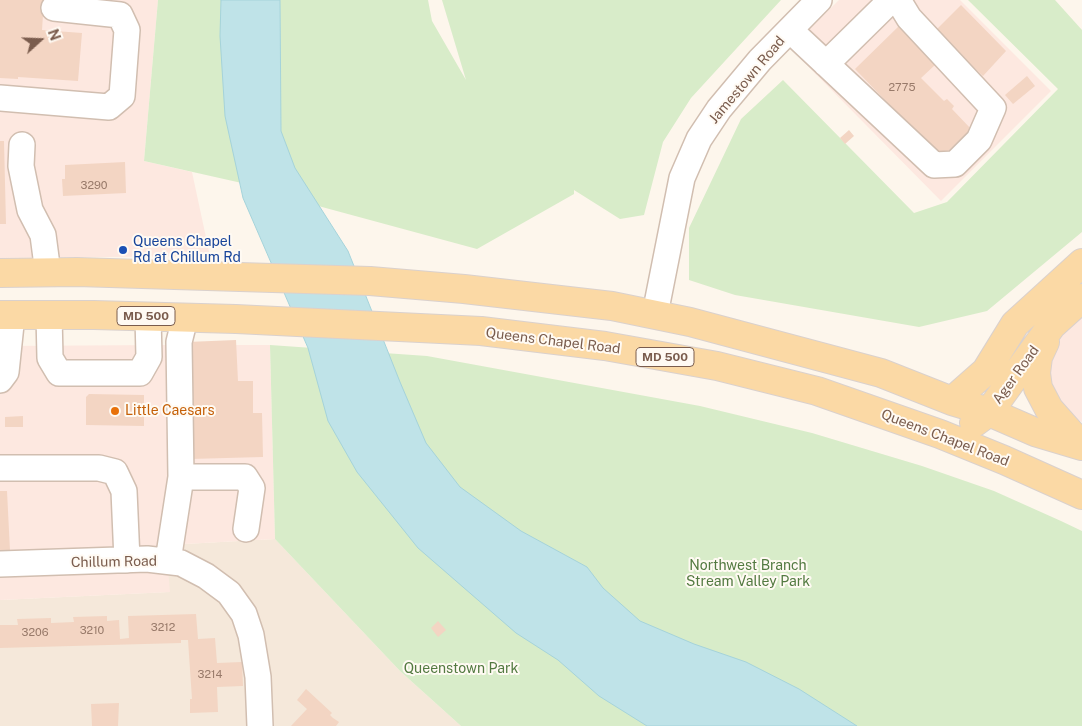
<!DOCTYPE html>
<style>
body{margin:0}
#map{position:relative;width:1082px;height:726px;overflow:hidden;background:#fdf6ec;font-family:"Public Sans",sans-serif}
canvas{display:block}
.north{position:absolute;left:15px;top:15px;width:50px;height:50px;-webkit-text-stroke:4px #fffaf3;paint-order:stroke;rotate:70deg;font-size:14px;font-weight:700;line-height:20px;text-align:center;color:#7a5c4d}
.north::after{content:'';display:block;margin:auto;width:18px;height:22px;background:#7a5c4d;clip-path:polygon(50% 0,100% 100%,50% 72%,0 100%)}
</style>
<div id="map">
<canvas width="1082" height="726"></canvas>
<div class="north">N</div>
</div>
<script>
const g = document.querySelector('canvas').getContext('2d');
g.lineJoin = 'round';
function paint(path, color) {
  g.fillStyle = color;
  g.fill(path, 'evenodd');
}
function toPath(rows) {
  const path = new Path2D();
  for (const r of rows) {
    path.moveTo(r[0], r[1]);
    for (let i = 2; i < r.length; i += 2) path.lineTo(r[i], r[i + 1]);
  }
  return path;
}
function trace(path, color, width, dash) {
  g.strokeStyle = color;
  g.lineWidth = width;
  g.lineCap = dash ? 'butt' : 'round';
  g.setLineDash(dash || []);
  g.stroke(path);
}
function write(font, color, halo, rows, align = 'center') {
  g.font = font + ' "Public Sans",sans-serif';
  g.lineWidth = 4;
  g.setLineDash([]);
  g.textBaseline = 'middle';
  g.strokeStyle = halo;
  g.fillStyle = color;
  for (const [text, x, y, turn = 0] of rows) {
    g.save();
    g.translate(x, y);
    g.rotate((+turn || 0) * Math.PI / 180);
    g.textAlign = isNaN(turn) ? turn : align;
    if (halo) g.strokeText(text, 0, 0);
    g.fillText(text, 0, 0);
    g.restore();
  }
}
paint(toPath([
 [275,539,400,671,461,726,0,726,0,600,169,592,166,545]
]), '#f5e8da');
paint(toPath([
 [0,0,158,0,144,161,192,172,210,256,0,258],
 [839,0,960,0,1051,91,941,201,790,48],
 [1082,311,1082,422,1059,410,1042,356],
 [163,345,270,345,275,539,166,545,170,592,0,600,0,346]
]), '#fde8e0');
paint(toPath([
 [158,0,428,0,432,21,466,80,442,0,781,0,691,98,663,142,644,215,620,219,574,190,574,194,477,249,263,191,255,186,144,161],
 [968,0,1055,0,1082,30,1082,232,987,311,919,327,735,295,689,280,689,228,741,119,783,80,914,213,947,202,1058,89],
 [270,345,427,356,700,406,812,433,922,466,994,491,1061,521,1082,531,1082,726,461,726,400,671,275,539]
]), '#d8ecc9');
const water = toPath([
 [221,0,280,0,281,131,295,168,348,251,400,382,426,443,460,487,521,531,587,567,603,588,640,621,694,644,746,662,799,689,857,726,647,726,599,696,558,660,516,633,418,548,357,472,328,421,308,348,243,198,225,116,220,36,221,0]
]);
paint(water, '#bfe3e8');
trace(water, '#a5d3da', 1);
paint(toPath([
 [0,0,44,0,42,30,82,33,78,81,18,77,18,79,0,78],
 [961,5,1006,51,983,76,935,31],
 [899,26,936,64,921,78,944,101,947,99,954,106,952,109,971,129,941,158,855,69],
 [1027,76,1035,86,1013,104,1005,95],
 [849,130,854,136,845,144,840,138],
 [0,141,4,141,6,224,0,224],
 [125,162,126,193,63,196,62,179,65,179,65,165],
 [236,340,238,381,253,381,253,413,262,413,263,457,190,459,187,342],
 [89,394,144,395,144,426,86,425,86,397],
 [23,416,23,427,5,427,5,417],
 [0,491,7,491,10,551,0,552],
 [196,614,198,639,215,638,217,663,242,662,243,686,217,687,218,712,190,713,190,699,192,699,188,640,181,640,181,643,0,648,0,625,18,625,17,619,51,618,51,623,74,622,73,617,107,616,107,621,119,620,120,639,129,638,128,616],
 [438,621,446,630,438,637,431,628],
 [306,689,332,713,330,715,333,718,339,722,336,726,291,726,307,709,297,700],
 [119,703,118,726,92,726,91,704]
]), '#f3d5c3');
const minor = toPath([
 [790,30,934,165,955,164,979,140,993,108,909,18,898,0],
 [826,64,891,0],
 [0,98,109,107,122,96,127,30,120,15,54,8],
 [22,145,21,166,30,210,43,235,48,273],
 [655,314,682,178,699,139,719,109,760,60,819,0],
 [49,315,50,358,59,373,140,373,149,357,148,317],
 [0,380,6,372,12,315],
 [0,468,99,468,115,472,124,491,127,560],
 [181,477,245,477,252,488,246,529],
 [168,561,181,477,179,342,185,318],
 [0,564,147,559,181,563,206,576,229,593,244,614,251,635,258,677,260,726]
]);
const major = toPath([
 [0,273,77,272,370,281,464,289,612,306,690,322,881,373,952,401,989,412,1035,432,1082,446],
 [0,315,94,315,236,319,481,331,605,346,717,366,817,391,940,434,1004,460,1082,495],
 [1045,342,1038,357,1036,373,1038,388,1049,409,1082,446],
 [952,401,986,371,1015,324,1082,263],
 [974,423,989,412,1052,325,1082,298]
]);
trace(minor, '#d1beb0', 28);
trace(major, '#dad1cd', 30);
trace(minor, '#fff', 25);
trace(major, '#fbd9a5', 28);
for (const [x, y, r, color] of [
 [123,250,5,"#1a4fb4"],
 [115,411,5,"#e8710a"]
]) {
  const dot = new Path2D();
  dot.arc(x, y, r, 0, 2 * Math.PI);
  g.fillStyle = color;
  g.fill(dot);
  trace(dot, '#fffaf3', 2);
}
write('11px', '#987a6a', null, [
 ["2775",902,88],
 ["3290",94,186],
 ["3212",163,628],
 ["3210",92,631],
 ["3206",35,633],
 ["3214",210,675]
]);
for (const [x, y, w] of [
 [146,316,58],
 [665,357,58]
]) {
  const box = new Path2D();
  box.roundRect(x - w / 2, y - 9.5, w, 19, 4);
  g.fillStyle = '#fffaf3';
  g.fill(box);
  trace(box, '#7a5c4d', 1);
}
write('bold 12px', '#7a5c4d', null, [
 ["MD 500",146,316],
 ["MD 500",665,357]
]);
write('14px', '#7a5c4d', '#fffaf3', [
 ["Jamestown Road",747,80,-50],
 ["Queens Chapel Road",553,341,7],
 ["Ager Road",1016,375,-54],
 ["Queens Chapel Road",945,438,21],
 ["Chillum Road",114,562,-1]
]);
write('14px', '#164399', '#fffaf3', [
 ["Queens Chapel",133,242],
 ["Rd at Chillum Rd",133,258]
], 'left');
write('14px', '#c56008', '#fffaf3', [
 ["Little Caesars",125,411]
], 'left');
write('14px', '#537a41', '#fffaf3', [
 ["Northwest Branch",748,566],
 ["Stream Valley Park",748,582],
 ["Queenstown Park",461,669]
]);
</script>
